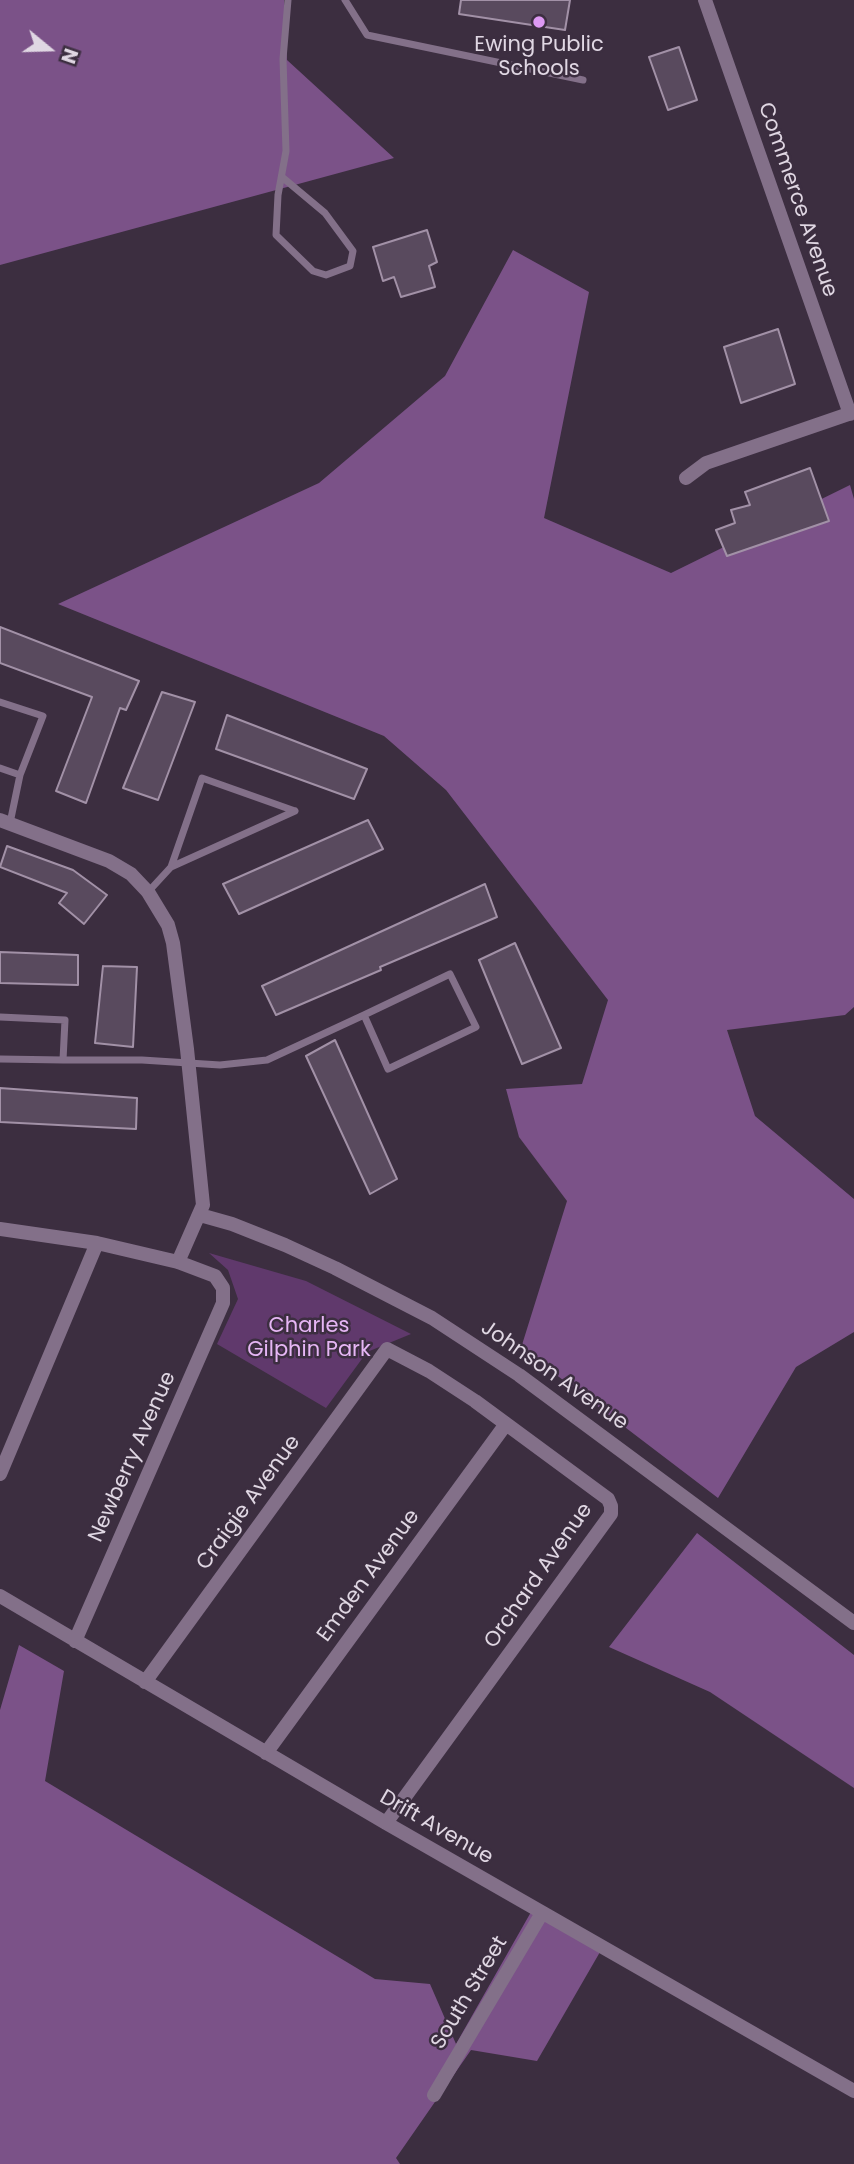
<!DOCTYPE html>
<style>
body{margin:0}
#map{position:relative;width:854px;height:2164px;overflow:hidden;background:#3c2e40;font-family:Poppins,sans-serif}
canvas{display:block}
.north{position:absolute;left:14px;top:14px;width:70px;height:70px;-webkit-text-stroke:5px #3c2e40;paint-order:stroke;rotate:109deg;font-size:19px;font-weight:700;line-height:28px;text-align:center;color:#e0d7e3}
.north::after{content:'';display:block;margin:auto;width:24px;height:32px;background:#e0d7e3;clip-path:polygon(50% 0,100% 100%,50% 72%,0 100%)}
</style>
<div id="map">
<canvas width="854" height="2164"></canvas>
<div class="north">N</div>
</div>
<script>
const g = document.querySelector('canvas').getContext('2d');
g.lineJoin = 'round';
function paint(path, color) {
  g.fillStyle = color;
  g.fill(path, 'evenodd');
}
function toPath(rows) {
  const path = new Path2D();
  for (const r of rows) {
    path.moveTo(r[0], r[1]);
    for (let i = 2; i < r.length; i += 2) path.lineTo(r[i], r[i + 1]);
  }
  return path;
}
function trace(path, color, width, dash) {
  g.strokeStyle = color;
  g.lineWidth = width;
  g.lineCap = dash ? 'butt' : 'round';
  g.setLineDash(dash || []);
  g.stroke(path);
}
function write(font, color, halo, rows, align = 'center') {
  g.font = font + ' Poppins,sans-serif';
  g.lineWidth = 5;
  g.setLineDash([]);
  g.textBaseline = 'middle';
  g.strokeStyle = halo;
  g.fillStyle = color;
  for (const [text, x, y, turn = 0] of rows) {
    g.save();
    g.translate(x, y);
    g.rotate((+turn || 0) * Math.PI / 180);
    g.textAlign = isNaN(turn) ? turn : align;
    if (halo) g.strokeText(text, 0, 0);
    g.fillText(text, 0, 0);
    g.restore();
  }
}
paint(toPath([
 [209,1253,306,1281,411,1334,367,1352,326,1408,217,1344,238,1299,228,1270]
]), '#60396c');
paint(toPath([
 [0,0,284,0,287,60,394,158,0,265],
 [513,250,589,292,544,518,671,573,850,485,854,499,854,1007,845,1015,727,1030,755,1116,854,1199,854,1332,796,1367,718,1498,521,1348,567,1201,519,1137,506,1089,582,1084,608,1000,446,790,384,736,58,604,319,483,445,376],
 [697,1533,854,1655,854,1788,710,1692,609,1647],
 [19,1645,64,1671,45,1781,375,1979,430,1984,456,2044,531,1912,600,1952,537,2061,471,2050,396,2158,400,2164,0,2164,0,1710]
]), '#7b5288');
const building = toPath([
 [461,0,570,0,565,30,459,14,461,0],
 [679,47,697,100,668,110,649,57,679,47],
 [427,230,437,262,429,266,435,287,401,297,394,277,383,281,373,247,427,230],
 [778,329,795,384,741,403,724,347,778,329],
 [810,468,829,521,727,556,716,530,735,523,731,510,750,505,745,492,810,468],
 [0,627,139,681,126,710,120,708,86,803,56,791,92,697,0,663,0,627],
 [162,692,195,702,158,800,123,788,162,692],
 [227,715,367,769,354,799,216,749,227,715],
 [368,820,383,849,239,914,223,884,368,820],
 [7,846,73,870,107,895,84,924,59,903,67,893,0,867,7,846],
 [485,884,497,917,380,967,381,970,276,1015,262,986,485,884],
 [515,943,561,1048,522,1064,479,960,515,943],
 [0,952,78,955,78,985,0,983,0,952],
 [103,966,137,967,133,1047,95,1043,103,966],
 [335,1040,397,1179,370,1194,306,1056,335,1040],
 [0,1088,137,1098,136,1129,0,1122,0,1088]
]);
paint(building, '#594a5e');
trace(building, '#a291a7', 2);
trace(toPath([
 [345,0,367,35,583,80],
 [282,177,325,213,353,251,350,266,326,275,313,271,276,235,278,195,286,151,283,59,288,0],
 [0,702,43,716,20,775,10,823],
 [0,768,20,775],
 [171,867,202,778,295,811],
 [148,892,171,867,295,811],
 [0,1017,65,1020,63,1060,0,1059],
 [63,1060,142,1060,220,1065,267,1060,364,1015,388,1069,476,1027,450,974,364,1015]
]), '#837089', 7);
trace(toPath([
 [705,0,850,414],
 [686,478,706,463,854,412],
 [0,820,109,861,131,874,148,892,168,925,173,943,187,1049,203,1205,178,1262],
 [200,1215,232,1224,285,1245,335,1268,432,1318,519,1375,854,1623],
 [0,1229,97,1243,178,1262,215,1276,223,1288,223,1303,75,1641],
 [0,1474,97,1243],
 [0,1596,386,1823,854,2091],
 [145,1682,387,1349,429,1371,475,1401,608,1499,611,1506,611,1514,386,1823],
 [266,1753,506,1424],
 [434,2095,542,1913]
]), '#837089', 14);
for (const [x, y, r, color] of [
 [539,22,7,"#dd99f3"]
]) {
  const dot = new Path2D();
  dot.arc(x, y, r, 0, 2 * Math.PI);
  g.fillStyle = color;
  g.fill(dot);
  trace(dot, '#3c2e40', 2.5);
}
write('21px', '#e0d7e3', '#3c2e40', [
 ["Ewing Public",539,46],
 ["Schools",539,70]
]);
write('21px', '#e0d7e3', '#3c2e40', [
 ["Commerce Avenue",797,200,71],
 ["Johnson Avenue",554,1376,35],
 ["Newberry Avenue",133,1457,-66],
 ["Craigie Avenue",249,1503,-54],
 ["Emden Avenue",369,1576,-54],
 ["Orchard Avenue",539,1576,-55],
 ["Drift Avenue",436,1828,30],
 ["South Street",470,1993,-59]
]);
write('21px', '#e6b6f5', '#3c2e40', [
 ["Charles",309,1327],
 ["Gilphin Park",309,1351]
]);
</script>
